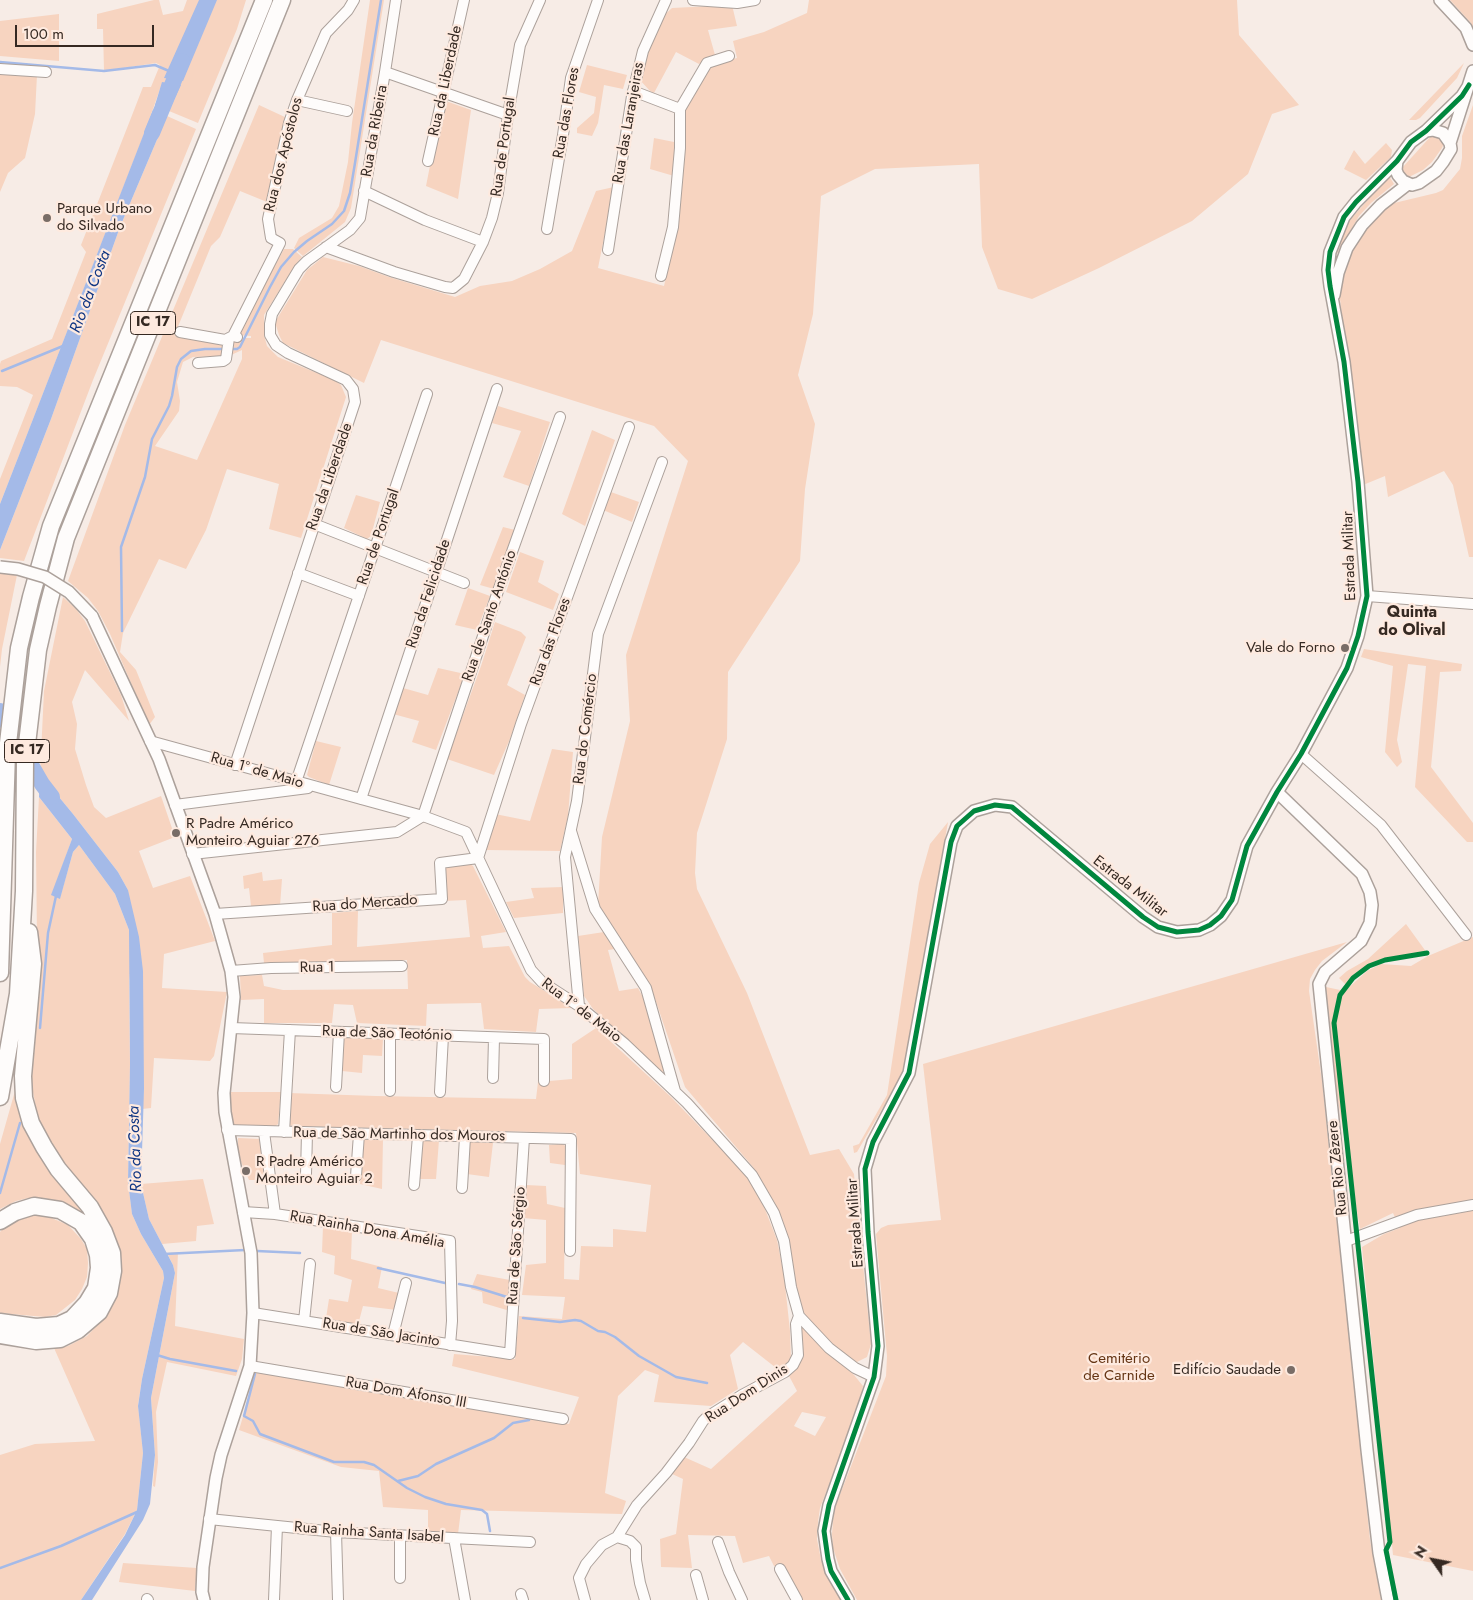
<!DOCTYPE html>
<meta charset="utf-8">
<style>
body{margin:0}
#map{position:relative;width:1473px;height:1600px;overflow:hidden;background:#f7ece6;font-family:Jost,sans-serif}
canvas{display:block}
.north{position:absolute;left:1408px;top:1535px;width:50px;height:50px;-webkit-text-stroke:4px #feeadf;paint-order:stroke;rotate:303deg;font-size:14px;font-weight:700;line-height:20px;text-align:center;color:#352922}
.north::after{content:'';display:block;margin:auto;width:18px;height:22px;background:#352922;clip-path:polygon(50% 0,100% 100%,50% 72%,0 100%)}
.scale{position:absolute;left:15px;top:25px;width:139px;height:22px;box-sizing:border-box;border:2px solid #352922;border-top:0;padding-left:6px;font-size:15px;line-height:18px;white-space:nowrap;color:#352922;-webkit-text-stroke:4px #feeadf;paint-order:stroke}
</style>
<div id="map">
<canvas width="1473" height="1600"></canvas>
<div class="north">N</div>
<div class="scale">100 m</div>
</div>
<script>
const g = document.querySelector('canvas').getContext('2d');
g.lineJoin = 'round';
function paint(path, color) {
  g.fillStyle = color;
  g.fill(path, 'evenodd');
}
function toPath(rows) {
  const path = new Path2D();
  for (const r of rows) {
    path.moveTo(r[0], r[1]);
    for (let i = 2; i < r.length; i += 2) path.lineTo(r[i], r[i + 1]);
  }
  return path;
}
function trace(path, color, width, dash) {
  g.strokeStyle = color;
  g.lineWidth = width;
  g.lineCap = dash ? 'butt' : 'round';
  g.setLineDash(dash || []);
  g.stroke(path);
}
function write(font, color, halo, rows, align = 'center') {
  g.font = font + ' Jost,sans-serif';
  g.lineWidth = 4.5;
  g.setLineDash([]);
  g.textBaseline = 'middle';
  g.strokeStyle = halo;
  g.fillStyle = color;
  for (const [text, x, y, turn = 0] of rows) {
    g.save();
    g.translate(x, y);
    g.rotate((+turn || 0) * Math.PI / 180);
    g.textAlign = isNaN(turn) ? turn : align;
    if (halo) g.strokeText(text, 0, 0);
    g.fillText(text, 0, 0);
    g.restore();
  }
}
paint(toPath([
 [154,0,159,0,163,15,183,11,187,0,246,0,237,29,198,123,169,111,176,96,160,89,146,129,0,504,0,479,33,395,17,387,0,386,0,364,1,361,52,339,86,252,81,245,129,123,143,87,151,87,160,65,156,63,104,71,103,29,97,29,97,14],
 [370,0,384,0,351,208,345,222,303,256,294,248,299,238,332,218,339,206,348,162,352,123],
 [809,0,1237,0,1239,35,1299,105,1272,114,1248,174,1192,221,1099,268,1032,299,998,289,982,247,979,164,875,169,821,196,813,314,798,375,815,424,805,489,800,561,728,672,727,739,697,833,695,873,697,889,747,993,810,1155,839,1149,854,1174,871,1344,867,1357,857,1362,848,1359,825,1338,806,1317,799,1301,796,1287,788,1238,775,1203,753,1167,685,1087,650,984,613,930,598,905,602,837,630,721,626,655,688,461,654,426,381,340,364,383,283,343,279,335,275,322,307,270,323,257,359,266,389,277,455,297,480,286,512,281,540,269,572,251,596,191,614,187,598,268,664,286,679,221,685,111,693,92,710,65,737,58,733,41,764,32,807,13],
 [1450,0,1473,0,1473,27,1471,23],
 [732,5,737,26,708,30,715,55,699,64,676,52,654,93,650,91,639,79,659,22,662,17,672,8],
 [59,14,59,61,0,56,0,21],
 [1464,63,1457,78,1420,118,1416,120,1409,120],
 [587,65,627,75,623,89,604,85,598,123,592,136,577,133,577,128,594,113,596,97,579,92],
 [0,73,37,75,35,114,25,158,8,173,0,192],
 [443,100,471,110,458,199,426,186],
 [259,105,287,118,280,156,267,202,240,191,220,237,211,246,177,329,185,338,218,344,226,344,224,356,193,357,183,362,177,382,180,401,179,411,155,446,197,460,242,359,242,350,229,356,231,345,237,338,251,338,251,336,237,335,284,249,293,249,302,257,296,264,264,315,264,335,267,346,278,357,334,380,341,385,346,397,301,538,269,529,279,484,227,469,206,530,186,569,159,559,123,633,120,652,136,670,155,717,149,725,110,634,98,611,88,598,68,581,125,425],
 [1473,105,1473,557,1469,557,1453,485,1444,471,1388,497,1385,476,1363,485,1339,291,1350,249,1375,216,1390,204,1436,193,1443,190,1460,169,1462,158,1462,136],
 [167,116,196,129,93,380,24,561,0,558,0,550,51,419,120,227],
 [1431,136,1442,139,1444,143,1442,148,1432,162,1423,170,1409,177,1405,175,1402,168],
 [654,138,674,142,674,176,650,169],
 [1386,143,1392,150,1391,157,1366,180,1344,169,1354,150,1365,164],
 [1389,176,1394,184,1371,203,1359,216,1337,254,1336,254,1343,233,1350,220],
 [498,406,550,422,529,486,503,477,521,431,492,423],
 [592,430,615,440,585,526,562,514],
 [608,491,639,502,632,522,603,510],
 [356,495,380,502,371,536,367,539,344,528],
 [503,527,515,530,494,589,480,585],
 [520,552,544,561,538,582,559,594,553,610,506,592],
 [0,573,17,575,2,649,0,667],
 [468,588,490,596,477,630,455,625],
 [63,597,76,609,85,621,121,695,129,721,85,670,72,702,77,724,75,749,86,785,94,807,106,818,161,796,175,837,139,851,153,888,190,876,215,941,164,954,162,988,227,992,214,1056,210,1061,154,1058,151,1108,142,1109,144,1089,129,973,130,1064,128,1182,132,1214,141,1234,163,1271,164,1278,142,1379,138,1405,143,1453,137,1510,125,1534,81,1600,0,1600,0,1455,35,1444,95,1441,54,1348,68,1346,87,1336,107,1315,115,1300,121,1270,116,1237,99,1210,48,1143,39,1123,30,1077,37,939,36,852,39,797,72,839,52,895,60,898,73,852,79,845,115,894,129,930,128,890,118,872,73,814,40,774,44,691],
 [495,622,521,632,526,637,507,685,525,695,510,739,494,775,447,759,481,666],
 [1364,649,1462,664,1461,671,1440,672,1431,767,1473,823,1473,842,1467,842,1415,787,1426,666,1408,664,1397,740,1402,762,1397,767,1385,752,1393,666,1361,657],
 [438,668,465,674,436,750,412,742,419,721,393,714,403,688,428,695],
 [316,741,341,747,329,785,309,777,307,775],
 [552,749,573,752,568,816,560,851,486,850,495,814,530,821],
 [948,822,907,1061,898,1082,857,1152,854,1153,853,1146,859,1144,887,1095,919,883,930,844],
 [470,864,473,866,506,932,481,936,483,948,509,946,525,977,530,982,572,1008,539,1009,536,1032,484,1029,481,1003,427,1004,426,1026,357,1023,353,1005,334,1004,332,1023,264,1023,264,999,241,1000,240,976,262,975,264,986,283,990,408,989,407,960,264,963,263,953,332,945,332,913,358,911,357,947,470,937,466,900,444,901,443,870,447,866],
 [262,872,263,881,282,879,280,906,251,906,249,888,244,889,243,876],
 [563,887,563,913,514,918,506,902,534,898,531,888],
 [1406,924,1427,953,1385,960,1369,966,1353,978,1347,986,1339,978,1347,971,1368,959],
 [604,932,615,949,608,950,619,991,638,988,644,999,667,1069,662,1072,593,1009,584,996,578,936],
 [1473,937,1473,1571,1393,1555,1362,1247,1384,1234,1400,1228,1393,1213,1360,1229,1331,1060,1324,997,1326,987,1345,991,1367,971,1381,964,1411,966,1428,956],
 [1347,942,1322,961,1315,970,1310,979,1309,991,1322,1081,1370,1540,1381,1600,857,1600,840,1569,833,1548,832,1534,834,1510,886,1376,887,1356,876,1234,881,1228,888,1225,941,1220,923,1064],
 [596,1028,671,1097,750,1179,763,1204,777,1240,784,1275,790,1331,791,1360,780,1371,743,1342,730,1355,738,1389,711,1406,654,1402,659,1375,645,1370,618,1396,605,1493,626,1501,622,1514,461,1510,458,1534,428,1531,428,1510,383,1507,379,1471,341,1467,239,1430,256,1373,296,1377,569,1424,579,1397,452,1366,454,1354,515,1359,519,1316,562,1319,565,1297,522,1295,526,1265,546,1263,546,1220,523,1218,526,1185,546,1186,547,1204,565,1208,564,1279,579,1280,581,1246,613,1247,613,1229,646,1232,651,1185,580,1174,576,1133,292,1126,289,1124,289,1093,376,1096,536,1099,538,1082,572,1079,572,1044],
 [344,1037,383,1039,382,1056,363,1055,362,1073,342,1071],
 [15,1091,16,1091,86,1214,82,1216,61,1203,44,1198,28,1198,16,1201,0,1209,0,1144],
 [229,1092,281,1092,278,1124,274,1127,235,1125,231,1122],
 [238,1138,260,1139,265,1180,249,1180,238,1155],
 [364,1139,383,1139,382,1189,360,1184],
 [420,1140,439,1140,436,1179,418,1179],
 [471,1141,493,1143,489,1177,467,1174,469,1144],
 [562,1144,567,1147,565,1165,550,1163,549,1145],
 [203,1179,214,1224,197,1226,196,1241,162,1244,149,1219,141,1184],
 [35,1215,47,1216,68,1225,81,1239,87,1249,88,1263,87,1277,82,1289,75,1300,56,1315,45,1317,0,1313,0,1232,5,1226,24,1216],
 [323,1226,352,1230,351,1259,382,1267,378,1288,399,1293,397,1310,363,1306,358,1325,326,1318,329,1299,348,1302,352,1280,334,1274,335,1256,322,1252],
 [178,1252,175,1326,244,1339,242,1359,236,1376,167,1362,156,1412,158,1462,155,1487,153,1486,155,1455,151,1398,175,1273,173,1265,167,1253],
 [477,1274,510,1280,510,1311,483,1303,482,1292,471,1289],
 [802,1327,854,1375,863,1386,860,1405,820,1508,818,1522,817,1539,821,1560,842,1600,803,1600,786,1569,774,1566,769,1556,743,1563,735,1536,688,1535,692,1568,661,1567,660,1539,676,1534,683,1479,670,1473,684,1457,711,1469,797,1391,788,1374,802,1343],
 [802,1412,826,1417,815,1436,794,1426],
 [123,1563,197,1568,195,1591,119,1582]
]), '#f7d4c0');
paint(toPath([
 [199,0,217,0,183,81,164,78],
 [162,82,181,85,169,111,155,105],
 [153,110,167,116,120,227,51,419,0,550,0,504],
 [40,774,73,814,118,872,128,890,139,937,143,971,144,1089,141,1184,149,1219,173,1265,175,1273,151,1398,155,1455,150,1504,143,1520,92,1600,81,1600,125,1535,137,1510,143,1453,138,1406,142,1379,164,1278,163,1271,141,1234,132,1214,128,1182,130,1064,129,930,115,894,79,845,73,852,60,899,51,895,72,839,39,797]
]), '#a4bae8');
trace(toPath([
 [0,62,104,71,155,65,169,71],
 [229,349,237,349,240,347,270,287,281,267,294,252,307,241,332,224,344,211,350,193,355,163,381,0],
 [2,371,63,346],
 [122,631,121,547,145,477,152,439,169,406,172,396,177,367,181,359,191,351,205,349,224,349],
 [40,1028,48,933,56,896],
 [0,1193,20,1123],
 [257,1251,300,1253],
 [164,1254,245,1250],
 [378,1268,445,1283],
 [459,1284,475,1287,507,1297],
 [523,1318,560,1322,575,1320,581,1321,598,1331,605,1332,615,1337,639,1356,676,1377,707,1383],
 [157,1355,170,1359,236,1371],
 [255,1374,244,1416,253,1421,260,1434,334,1462,364,1462,374,1465,407,1488,425,1497,446,1504,482,1510,487,1514,490,1531],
 [398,1481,418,1476,436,1464,494,1438,513,1423,529,1420],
 [0,1568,61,1546,137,1512]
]), '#a4bae8', 2.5);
trace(toPath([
 [152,133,182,61],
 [0,711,42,784,52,797]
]), '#a4bae8', 16);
const minor = toPath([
 [693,0,737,3,755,0],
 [0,69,46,72],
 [385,72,508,115],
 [633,91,680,109,707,63,729,56],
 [297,100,347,111],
 [428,161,464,0],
 [364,191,425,220,483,242],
 [547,229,563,135,571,78,598,0],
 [326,247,394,272,445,287,453,288,464,279,483,242,492,218,498,193,508,115,520,45,540,0],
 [608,250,632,96,643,51,666,0],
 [661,276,673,227,680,148,680,109],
 [180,332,225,340,233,336],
 [237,337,233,336,280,243,271,238,268,219,289,123,297,100,326,33,348,10,354,0],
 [198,363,223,361,226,359,229,338],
 [314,524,464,583],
 [298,573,359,596],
 [1367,596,1473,604],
 [150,741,423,816,466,832,531,970,542,982,579,1006,625,1044,687,1103,752,1175,774,1213,784,1241,791,1287,799,1316,829,1348,855,1368,874,1377],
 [1301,754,1381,825,1466,935],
 [235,765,355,402,353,389,346,380,288,353,276,345,270,335,270,324,272,314,299,269,307,261,350,230,360,218,385,72,396,0],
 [296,782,427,394],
 [361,799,497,389],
 [175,805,308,788],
 [571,831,595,909,646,988,675,1091],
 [192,854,397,832,423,816,497,594,560,417],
 [478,858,521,724,629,427],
 [215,914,442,899,440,863,478,858],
 [231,971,271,968,402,966],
 [579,1006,565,857,577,801,598,634,662,462],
 [231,1028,544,1039,544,1081],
 [390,1034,390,1091],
 [493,1078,494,1038],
 [336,1087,339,1032],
 [440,1092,443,1036],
 [227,1130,571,1139,570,1251],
 [264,1132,275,1214],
 [284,1132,290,1030],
 [306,1174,307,1133],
 [356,1176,359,1134],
 [414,1185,418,1136],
 [462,1188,465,1137],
 [243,1212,275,1214,450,1241,452,1321,450,1345],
 [1346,1241,1417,1215,1473,1205],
 [253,1313,510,1354,524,1138],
 [304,1321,310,1264],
 [393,1335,406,1283],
 [250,1366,563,1419],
 [209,1519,336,1532,530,1542],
 [336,1532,338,1600],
 [617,1537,630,1541,636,1547,636,1560,640,1583,645,1600],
 [454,1538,465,1600],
 [718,1542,729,1572,742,1600],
 [780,1569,797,1600],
 [696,1575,703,1600],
 [400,1578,400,1535],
 [521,1594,523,1600],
 [147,1599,148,1600],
 [274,1600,277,1526],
 [585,1600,579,1578,586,1564,602,1545,617,1537,637,1505,666,1473,689,1443,703,1421,707,1417,742,1395,785,1372,793,1365,798,1355,796,1324,799,1316]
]);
const tertiary = toPath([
 [1440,0,1466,28,1473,45],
 [1426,131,1433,130,1443,133,1450,143],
 [1397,161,1396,170,1398,175,1403,181,1412,185,1419,183,1436,171,1443,162,1451,149,1450,143,1473,71],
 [1334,295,1338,273,1347,248,1362,225,1381,205,1408,184],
 [92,616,159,759,215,914,231,971,234,997,224,1093,225,1112,251,1253,253,1313,250,1366,221,1455,216,1478,203,1567,202,1592,204,1600],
 [1277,792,1362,874,1370,892,1372,905,1370,923,1361,941,1325,972,1319,984,1367,1450,1379,1553,1388,1600],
 [848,1600,831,1571,828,1559,824,1531,829,1505,874,1377,878,1346,868,1232,865,1169,873,1142,909,1073,951,842,957,826,974,811,995,805,1012,807,1143,917,1158,927,1177,932,1199,930,1210,925,1221,916,1232,900,1247,846,1277,792,1301,754,1347,668,1358,636,1367,596,1358,482,1344,362,1330,286,1328,270,1330,252,1344,217,1356,202,1397,161,1411,142,1426,131,1462,96,1469,85]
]);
const trunk = toPath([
 [0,973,7,752,19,648,31,597,51,526,264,0],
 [0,1097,18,994,24,891,25,761,38,650,48,606,66,538,282,0],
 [0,1221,15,1212,34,1206,60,1210,81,1222,93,1239,98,1255,99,1268,96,1288,87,1303,72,1319,59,1325,36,1327,0,1322],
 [0,1335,36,1341,60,1339,78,1330,99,1312,109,1293,113,1271,112,1253,104,1232,90,1207,58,1169,44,1147,31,1123,24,1098,23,1076,33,964,29,932]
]);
trace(minor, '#aca19b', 12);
trace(tertiary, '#aca19b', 14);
trace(trunk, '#aca19b', 19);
trace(minor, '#fefcfb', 10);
trace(tertiary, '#fefcfb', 11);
trace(trunk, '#fefcfb', 16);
const tertiaryBridge = toPath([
 [0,567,18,569,45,577,69,592,92,616]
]);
trace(tertiaryBridge, '#aca19b', 14, []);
trace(tertiaryBridge, '#fefcfb', 11);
trace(toPath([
 [848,1600,831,1571,828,1559,824,1531,829,1505,874,1377,878,1346,868,1232,865,1169,873,1142,909,1073,951,842,957,826,974,811,995,805,1012,807,1143,917,1158,927,1177,932,1199,930,1210,925,1221,916,1232,900,1247,846,1277,792,1301,754,1347,668,1358,636,1367,596,1358,482,1344,362,1330,286,1328,270,1330,252,1344,217,1356,202,1397,161,1411,142,1426,131,1462,96,1469,85],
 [1396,1600,1386,1550,1390,1542,1334,1023,1340,995,1353,978,1369,966,1385,960,1427,953]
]), '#00873e', 5);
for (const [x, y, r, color] of [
 [47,218,5,"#796d67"],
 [1345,648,5,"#796d67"],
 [176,833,5,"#796d67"],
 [246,1171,5,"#796d67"],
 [1291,1370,5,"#796d67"]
]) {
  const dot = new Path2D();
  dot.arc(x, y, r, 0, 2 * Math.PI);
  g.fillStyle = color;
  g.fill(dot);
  trace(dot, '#feeadf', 2);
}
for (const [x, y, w] of [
 [153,323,45],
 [27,751,45]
]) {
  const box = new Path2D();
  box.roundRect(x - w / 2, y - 11.5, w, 23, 4);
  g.fillStyle = '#feeadf';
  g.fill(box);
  trace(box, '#352922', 1);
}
write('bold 14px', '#352922', null, [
 ["IC 17",153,323],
 ["IC 17",27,751]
]);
write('15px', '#352922', '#feeadf', [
 ["Rua da Liberdade",446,81,-78],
 ["Rua das Flores",567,113,-80],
 ["Rua das Laranjeiras",629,123,-80],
 ["Rua da Ribeira",375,131,-80],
 ["Rua de Portugal",504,147,-82],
 ["Rua dos Apóstolos",284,155,-76],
 ["Rua da Liberdade",330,477,-71],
 ["Rua de Portugal",379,537,-71],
 ["Estrada Militar",1350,556,-92],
 ["Rua da Felicidade",429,594,-72],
 ["Rua de Santo António",490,616,-71],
 ["Rua das Flores",551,642,-70],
 ["Rua do Comércio",586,729,-83],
 ["Rua 1º de Maio",257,771,16],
 ["Estrada Militar",1130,887,38],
 ["Rua do Mercado",365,904,-4],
 ["Rua 1",317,968,-1],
 ["Rua 1º de Maio",581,1011,37],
 ["Rua de São Teotónio",387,1034,2],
 ["Rua de São Martinho dos Mouros",399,1135,1],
 ["Rua Rio Zêzere",1338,1168,-96],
 ["Estrada Militar",856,1223,-94],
 ["Rua Rainha Dona Amélia",367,1230,10],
 ["Rua de São Sérgio",517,1246,-86],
 ["Rua de São Jacinto",381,1333,9],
 ["Rua Dom Afonso III",406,1393,10],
 ["Rua Dom Dinis",747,1394,-33],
 ["Rua Rainha Santa Isabel",369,1533,4]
]);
write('15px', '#352922', '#feeadf', [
 ["Parque Urbano",57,209],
 ["do Silvado",57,226],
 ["Vale do Forno",1335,648,"right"],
 ["R Padre Américo",186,824],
 ["Monteiro Aguiar 276",186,841],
 ["R Padre Américo",256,1162],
 ["Monteiro Aguiar 2",256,1179],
 ["Edifício Saudade",1281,1370,"right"]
], 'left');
write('15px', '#653514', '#feeadf', [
 ["Cemitério",1119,1359],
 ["de Carnide",1119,1376]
]);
write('italic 16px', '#103683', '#feeadf', [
 ["Rio da Costa",91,292,-69],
 ["Rio da Costa",136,1149,-92]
]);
write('bold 16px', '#352922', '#feeadf', [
 ["Quinta",1412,613],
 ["do Olival",1412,631]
]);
</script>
